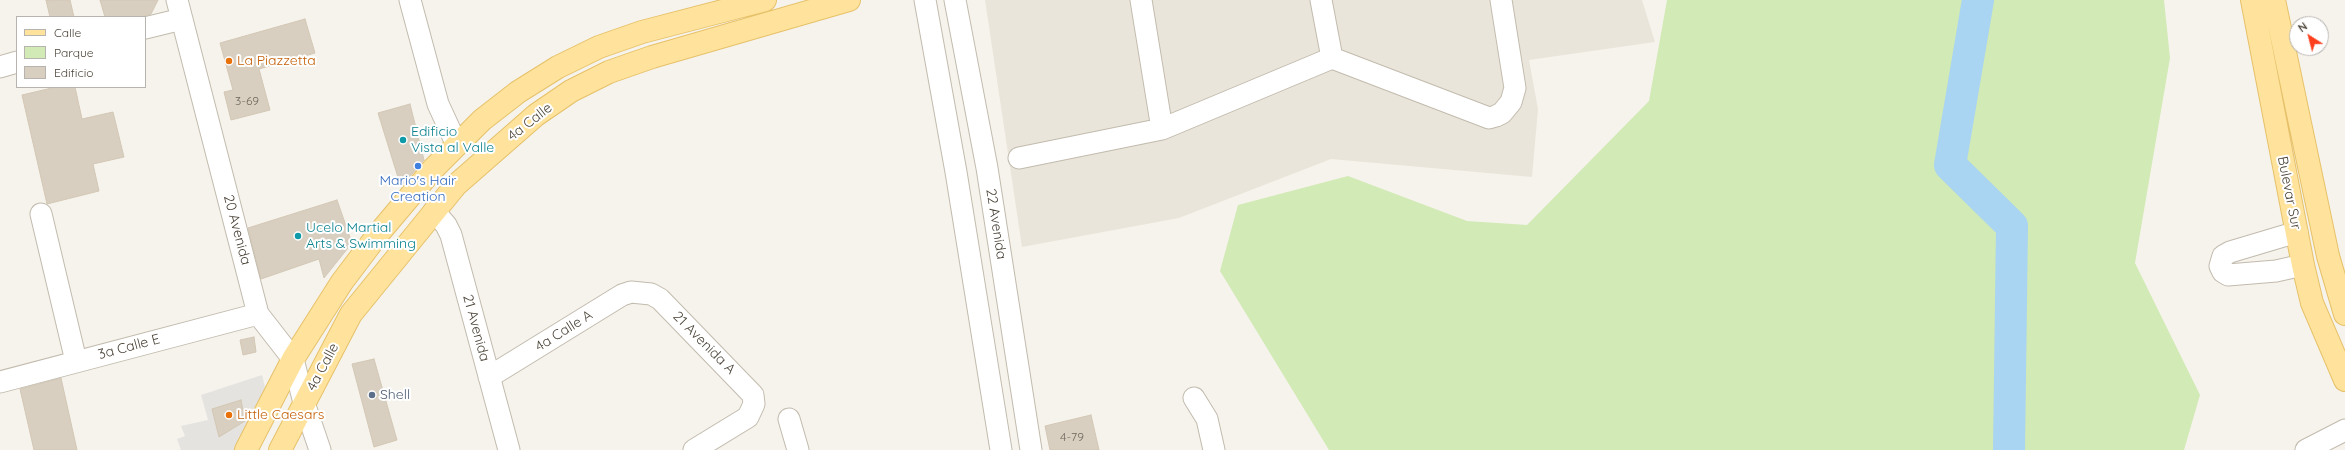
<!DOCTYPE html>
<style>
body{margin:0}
#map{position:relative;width:2345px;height:450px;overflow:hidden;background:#f6f3ec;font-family:Quicksand,sans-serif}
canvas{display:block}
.legend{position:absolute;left:16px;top:16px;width:130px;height:72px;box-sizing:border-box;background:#fff;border:1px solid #b7b4b0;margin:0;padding:5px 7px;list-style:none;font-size:12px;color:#4b4439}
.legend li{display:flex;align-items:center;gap:8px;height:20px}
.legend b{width:20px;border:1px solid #b7b4b0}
.north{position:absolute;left:2289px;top:16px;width:40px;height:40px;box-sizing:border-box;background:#fff;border:1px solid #b7b4b0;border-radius:50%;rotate:324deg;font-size:11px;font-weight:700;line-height:16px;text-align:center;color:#4b4439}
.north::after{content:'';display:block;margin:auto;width:14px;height:18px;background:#fc3f1d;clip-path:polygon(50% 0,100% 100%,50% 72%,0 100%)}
</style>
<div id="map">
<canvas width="2345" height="450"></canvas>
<ul class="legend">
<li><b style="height:5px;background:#ffe39c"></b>Calle</li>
<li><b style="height:11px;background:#d2eab5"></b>Parque</li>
<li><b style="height:11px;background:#d8cfc1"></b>Edificio</li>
</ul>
<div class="north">N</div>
</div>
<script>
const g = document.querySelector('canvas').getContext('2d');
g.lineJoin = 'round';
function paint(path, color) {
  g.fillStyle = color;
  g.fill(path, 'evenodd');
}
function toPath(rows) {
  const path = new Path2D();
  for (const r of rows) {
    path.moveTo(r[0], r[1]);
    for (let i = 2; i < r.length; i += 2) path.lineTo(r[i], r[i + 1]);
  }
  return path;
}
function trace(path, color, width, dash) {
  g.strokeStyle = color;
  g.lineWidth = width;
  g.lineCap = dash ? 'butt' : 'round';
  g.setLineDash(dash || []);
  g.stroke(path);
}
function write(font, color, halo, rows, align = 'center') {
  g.font = font + ' Quicksand,sans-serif';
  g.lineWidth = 4;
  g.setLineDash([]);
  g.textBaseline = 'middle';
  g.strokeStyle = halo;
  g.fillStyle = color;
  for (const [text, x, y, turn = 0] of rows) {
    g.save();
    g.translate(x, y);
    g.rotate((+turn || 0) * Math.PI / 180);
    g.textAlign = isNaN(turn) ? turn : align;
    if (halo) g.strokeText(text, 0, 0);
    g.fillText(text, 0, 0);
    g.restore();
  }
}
paint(toPath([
 [985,0,1642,0,1655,42,1529,60,1538,109,1532,177,1331,159,1179,218,1022,247]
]), '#eae5da');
paint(toPath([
 [1667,0,2164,0,2170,58,2135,263,2200,395,2184,450,1329,450,1220,271,1238,205,1348,176,1467,221,1527,225,1649,101]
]), '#d2eab5');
paint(toPath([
 [262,375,265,387,252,419,234,450,181,450,177,439,185,436,181,426,208,420,201,395]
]), '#e5e3e0');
trace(toPath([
 [1978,0,1950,165,2012,226,2009,450]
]), '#a9d4f2', 32);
const building = toPath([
 [46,0,70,0,74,17,50,17,46,0],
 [100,0,158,0,151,14,141,17,105,17,100,0],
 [305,19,315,53,259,69,270,110,231,120,224,92,233,90,220,43,305,19],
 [56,87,75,87,82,119,113,112,124,157,93,164,99,191,47,204,22,95,56,87],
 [410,104,424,160,401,187,378,113,410,104],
 [337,200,352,243,324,278,319,259,261,279,248,228,337,200],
 [254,337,256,352,243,355,240,340,254,337],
 [374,359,397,440,374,447,352,364,374,359],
 [61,378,77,450,34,450,20,389,61,378],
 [241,400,245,421,219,437,212,409,241,400],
 [1091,415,1099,450,1050,450,1045,426,1091,415]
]);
paint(building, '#d8cfc1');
trace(building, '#d3c7b4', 1);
const minor = toPath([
 [177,0,258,314,293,359,304,403,320,450],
 [410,0,438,104,456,143],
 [925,0,956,172,1001,450],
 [955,0,987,168,1031,450],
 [1141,0,1162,129],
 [1321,0,1332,58],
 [145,28,182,19],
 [0,67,17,62],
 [1019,158,1162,129,1332,58,1489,118,1496,116,1502,113,1511,102,1515,88,1501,0],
 [434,211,446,225,451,235,509,450],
 [41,214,76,361],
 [2297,232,2230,252,2223,256,2220,266,2223,272,2228,275,2276,271,2303,265],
 [489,377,622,295,631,292,651,294,660,299,753,395,754,404,748,417,694,450],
 [0,382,258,314],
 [1194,398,1207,419,1214,450],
 [789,419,798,450],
 [2306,450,2345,430]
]);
const major = toPath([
 [2252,0,2303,265,2312,303,2345,380],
 [2274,0,2328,256,2345,314],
 [246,450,293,359,342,282,379,233,433,169,482,120,518,92,558,67,599,47,642,32,765,0],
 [280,450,351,314,456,185,536,115,571,91,609,72,652,57,849,0]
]);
trace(minor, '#c2bbae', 23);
trace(major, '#e6c16a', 24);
trace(minor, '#fff', 21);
trace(major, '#ffe39c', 22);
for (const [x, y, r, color] of [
 [229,61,4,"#e8710a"],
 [403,140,4,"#0f9aa8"],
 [418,166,4,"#3f7fe0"],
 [298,236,4,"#0f9aa8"],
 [372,395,4,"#5c6f8a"],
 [229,415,4,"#e8710a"]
]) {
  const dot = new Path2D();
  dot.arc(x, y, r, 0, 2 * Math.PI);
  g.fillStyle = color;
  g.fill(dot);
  trace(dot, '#fff', 1.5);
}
write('12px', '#6e675b', null, [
 ["3-69",247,101],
 ["4-79",1072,437]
]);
write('14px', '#c56008', '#fff', [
 ["La Piazzetta",237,61],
 ["Little Caesars",237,415]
], 'left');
write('14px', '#4b4439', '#fff', [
 ["4a Calle",530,122,-38],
 ["Bulevar Sur",2289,193,79],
 ["22 Avenida",996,224,81],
 ["20 Avenida",237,230,75],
 ["21 Avenida",476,328,75],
 ["4a Calle A",564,331,-32],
 ["21 Avenida A",704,343,45],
 ["3a Calle E",129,347,-15],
 ["4a Calle",323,367,-62]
]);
write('14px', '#0d838f', '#fff', [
 ["Edificio",411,132],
 ["Vista al Valle",411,148],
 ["Ucelo Martial",306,228],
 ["Arts & Swimming",306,244]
], 'left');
write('14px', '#366cbe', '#fff', [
 ["Mario's Hair",418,181],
 ["Creation",418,197]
]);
write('14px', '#4e5e75', '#fff', [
 ["Shell",380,395]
], 'left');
</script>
